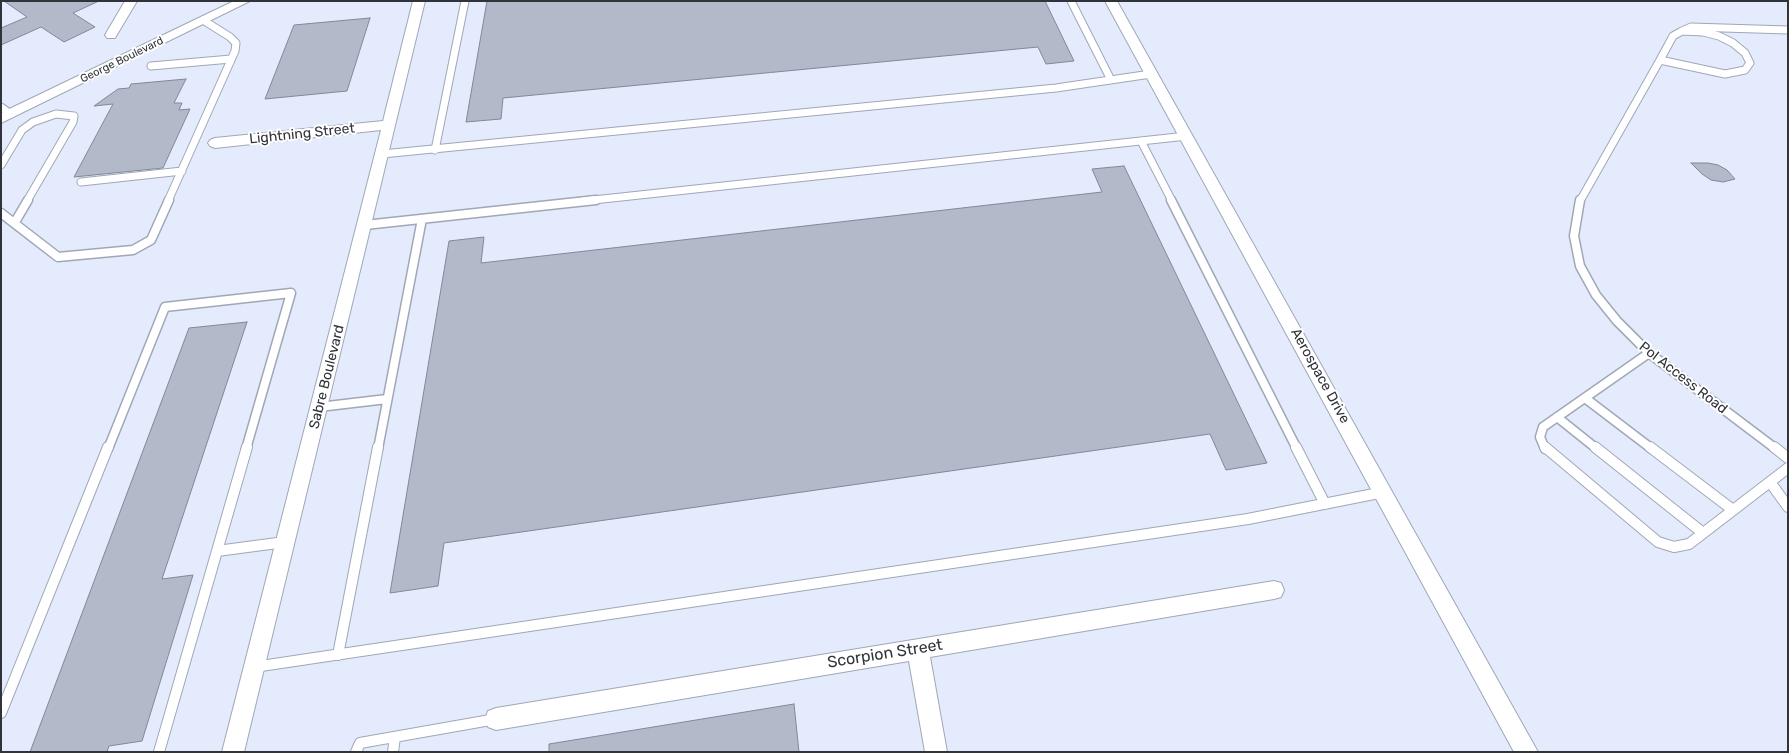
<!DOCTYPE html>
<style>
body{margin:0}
#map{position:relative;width:1789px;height:753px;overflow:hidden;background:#e3ebfc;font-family:Rubik,sans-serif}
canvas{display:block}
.frame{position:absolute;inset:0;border:2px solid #303339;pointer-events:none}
</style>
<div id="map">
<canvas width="1789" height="753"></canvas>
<div class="frame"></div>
</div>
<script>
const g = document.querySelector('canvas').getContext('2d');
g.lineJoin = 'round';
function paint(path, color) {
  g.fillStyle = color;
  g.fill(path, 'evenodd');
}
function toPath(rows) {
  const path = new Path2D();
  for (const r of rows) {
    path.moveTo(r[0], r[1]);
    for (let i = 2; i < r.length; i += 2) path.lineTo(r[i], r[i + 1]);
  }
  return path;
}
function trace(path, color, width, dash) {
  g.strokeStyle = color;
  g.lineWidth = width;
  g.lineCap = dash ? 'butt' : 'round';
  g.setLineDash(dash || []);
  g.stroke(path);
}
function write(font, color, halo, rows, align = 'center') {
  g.font = font + ' Rubik,sans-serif';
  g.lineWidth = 4;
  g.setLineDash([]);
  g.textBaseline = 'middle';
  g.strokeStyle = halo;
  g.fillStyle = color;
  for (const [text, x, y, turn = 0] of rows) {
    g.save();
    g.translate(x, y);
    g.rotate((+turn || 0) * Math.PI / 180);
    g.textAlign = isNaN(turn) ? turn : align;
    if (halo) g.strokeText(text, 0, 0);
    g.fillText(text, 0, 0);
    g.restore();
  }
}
const building = toPath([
 [4,1,99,1,73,13,95,27,64,42,41,27,1,45,1,28,27,17,4,1],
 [487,1,1045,1,1074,61,1046,64,1038,47,503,98,501,119,466,122,487,1],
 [370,18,347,91,265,99,294,25,370,18],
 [186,79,174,103,182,103,179,110,190,109,163,168,74,177,113,104,94,106,118,89,129,88,131,84,186,79],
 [1691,163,1708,163,1718,165,1727,170,1735,179,1723,182,1711,180,1702,174,1691,163],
 [1124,166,1267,463,1226,470,1210,434,444,543,438,586,390,593,449,241,484,237,481,263,1102,192,1092,169,1124,166],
 [247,322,162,579,193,575,142,741,109,746,107,752,30,752,189,328,247,322],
 [794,704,799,752,549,752,549,744,794,704]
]);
paint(building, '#b2b9c9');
trace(building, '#818898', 1);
const serviceFar2 = toPath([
 [1071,1,1111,80],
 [1682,31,1703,32,1719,36,1733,43,1745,53,1750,63,1745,70,1725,74,1660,60,1673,36,1682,31],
 [1682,31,1691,27,1788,30],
 [151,66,231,59],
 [1,107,11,114],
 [1141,141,1172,201],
 [435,150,465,1],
 [382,154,1056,88,1151,74],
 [1,165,22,130,33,122,56,114,74,116,73,122,27,201],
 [81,182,182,171],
 [168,201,235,51,236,43,230,37,203,20],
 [584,201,1187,136],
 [1580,201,1660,60]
]);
const serviceFar1 = toPath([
 [1171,200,1297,449],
 [1580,200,1574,236,1580,266,1596,295,1617,321,1649,353,1776,449],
 [1,213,58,257,133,250,151,240,169,200],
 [15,222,28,200],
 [365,225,596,200],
 [1585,398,1652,449],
 [319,407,387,399],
 [1557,417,1597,449],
 [108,449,165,307,291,293,246,449],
 [378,449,422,219],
 [1545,449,1540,437,1543,427,1649,353]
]);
const service = toPath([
 [1296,447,1325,504],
 [1545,447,1658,542,1674,547,1689,544,1788,468],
 [1595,447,1703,533],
 [1650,447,1733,510],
 [1774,447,1788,458],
 [1770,482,1788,507],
 [217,551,285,542],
 [338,655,378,447],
 [254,667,1248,519,1384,492],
 [1,713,108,447],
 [159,752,247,447],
 [356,752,360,743,496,719],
 [393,752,395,737]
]);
const minor = toPath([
 [125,1,137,1,115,38,107,38,105,35,125,1],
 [234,1,250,1,1,123,1,113,234,1],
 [413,1,425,1,244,752,222,752,381,130,215,148,210,146,208,143,210,140,215,138,383,121,413,1],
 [1105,1,1117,1,1538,752,1514,752,1105,1],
 [1274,581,1281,583,1284,590,1281,597,1274,599,930,657,947,752,925,752,909,661,496,730,488,727,485,719,488,711,496,708,1274,581]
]);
trace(serviceFar2, '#a0a7b7', 9);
trace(serviceFar1, '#a0a7b7', 11);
trace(service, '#a0a7b7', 12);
trace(minor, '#a0a7b7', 2);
trace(serviceFar2, '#fff', 7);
trace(serviceFar1, '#fff', 8);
trace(service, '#fff', 10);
paint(minor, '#fff');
write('11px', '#303339', '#fff', [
 ["George Boulevard",122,60,-26]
]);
write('14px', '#303339', '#fff', [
 ["Lightning Street",302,134,-6],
 ["Aerospace Drive",1320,376,61],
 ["Sabre Boulevard",327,377,-76],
 ["Pol Access Road",1683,378,38]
]);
write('16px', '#303339', '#fff', [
 ["Scorpion Street",885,654,-9]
]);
</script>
